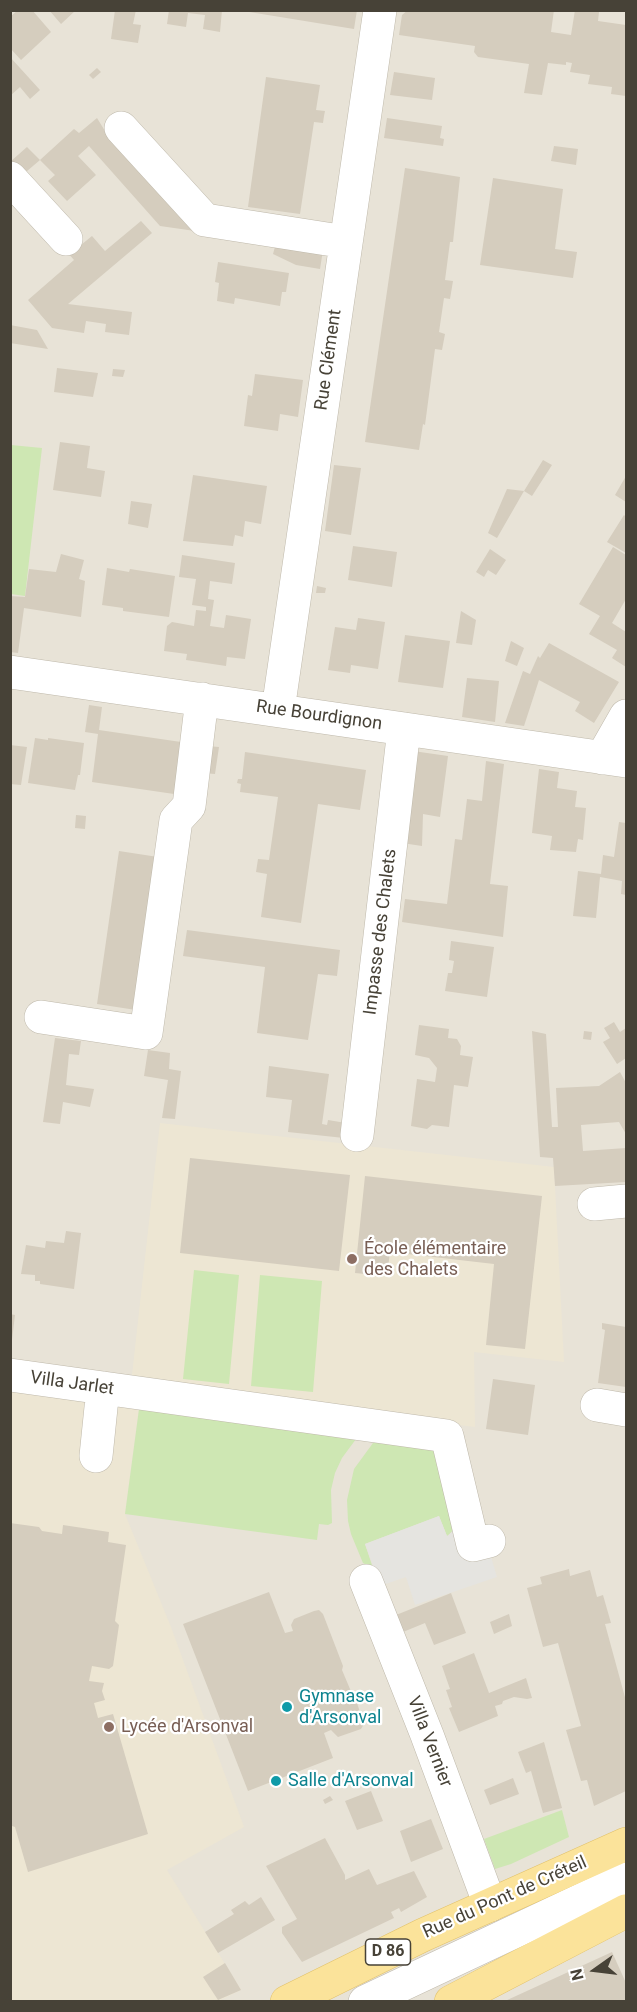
<!DOCTYPE html>
<meta charset="utf-8">
<style>
body{margin:0}
#map{position:relative;width:637px;height:2012px;overflow:hidden;background:#f4f1e9;font-family:Roboto,sans-serif}
canvas{display:block}
.frame{position:absolute;inset:0;border:12px solid #474237;pointer-events:none}
.north{position:absolute;left:565px;top:1940px;width:60px;height:60px;-webkit-text-stroke:4px #fff;paint-order:stroke;rotate:256deg;font-size:16px;font-weight:700;line-height:24px;text-align:center;color:#474237}
.north::after{content:'';display:block;margin:auto;width:21px;height:27px;background:#474237;clip-path:polygon(50% 0,100% 100%,50% 72%,0 100%)}
</style>
<div id="map">
<canvas width="637" height="2012"></canvas>
<div class="frame"></div>
<div class="north">N</div>
</div>
<script>
const g = document.querySelector('canvas').getContext('2d');
g.lineJoin = 'round';
function paint(path, color) {
  g.fillStyle = color;
  g.fill(path, 'evenodd');
}
function toPath(rows) {
  const path = new Path2D();
  for (const r of rows) {
    path.moveTo(r[0], r[1]);
    for (let i = 2; i < r.length; i += 2) path.lineTo(r[i], r[i + 1]);
  }
  return path;
}
function trace(path, color, width, dash) {
  g.strokeStyle = color;
  g.lineWidth = width;
  g.lineCap = dash ? 'butt' : 'round';
  g.setLineDash(dash || []);
  g.stroke(path);
}
function write(font, color, halo, rows, align = 'center') {
  g.font = font + ' Roboto,sans-serif';
  g.lineWidth = 4.5;
  g.setLineDash([]);
  g.textBaseline = 'middle';
  g.strokeStyle = halo;
  g.fillStyle = color;
  for (const [text, x, y, turn = 0] of rows) {
    g.save();
    g.translate(x, y);
    g.rotate((+turn || 0) * Math.PI / 180);
    g.textAlign = isNaN(turn) ? turn : align;
    if (halo) g.strokeText(text, 0, 0);
    g.fillText(text, 0, 0);
    g.restore();
  }
}
paint(toPath([
 [11,11,626,11,626,2001,11,2001]
]), '#e8e3d7');
paint(toPath([
 [160,1123,554,1167,564,1362,474,1352,475,1427,131,1384],
 [11,1391,139,1409,125,1514,171,1627,244,1827,167,1870,241,1990,216,2002,11,2002]
]), '#ede6d3');
paint(toPath([
 [11,445,42,448,25,596,11,594],
 [194,1270,239,1275,229,1384,183,1379],
 [260,1275,322,1281,313,1392,251,1386],
 [139,1409,359,1435,342,1458,335,1473,331,1490,332,1523,328,1525,319,1524,317,1540,125,1514],
 [379,1438,432,1442,455,1529,447,1536,439,1516,365,1544,372,1565,369,1566,363,1563,351,1534,348,1521,347,1500,354,1469,373,1443],
 [562,1810,569,1837,511,1864,495,1869,484,1839]
]), '#cee7b3');
paint(toPath([
 [475,1503,497,1577,415,1605,406,1577,380,1586,365,1544,439,1516,447,1536,449,1535]
]), '#e5e4e0');
paint(toPath([
 [18,10,32,10,51,32,21,60,10,48,10,17],
 [49,10,76,10,61,24],
 [115,10,136,10,133,24,141,25,138,43,111,39],
 [169,10,222,10,220,32,203,29,205,15,188,13,186,27,167,24],
 [237,10,357,10,354,29],
 [408,10,554,10,551,32,571,35,575,10,599,12,598,21,626,25,626,96,611,94,612,87,588,84,590,75,570,72,572,63,566,62,566,65,548,63,542,95,524,93,529,64,478,57,474,52,475,46,399,35,402,15],
 [10,57,40,90,30,99,20,87,10,96],
 [97,68,101,72,93,79,89,75],
 [394,72,435,78,432,100,390,95],
 [266,77,320,85,316,110,325,111,324,116,323,123,314,122,300,214,248,207],
 [97,118,105,131,195,231,160,226,89,146,78,156,96,175,67,201,48,181,55,175,40,160,74,129,79,133],
 [387,118,442,126,440,138,444,139,443,146,384,138],
 [554,146,578,149,576,165,551,161],
 [27,147,40,160,20,177,10,167,10,162],
 [405,168,460,177,453,242,450,242,445,280,453,281,450,299,444,298,439,332,445,334,442,350,435,349,425,425,423,424,419,450,365,442],
 [493,178,563,189,555,249,577,252,573,278,480,265],
 [141,221,152,233,68,304,132,312,129,335,105,332,106,324,86,321,84,333,52,328,28,300,74,260,62,246,72,236,81,245,92,236,105,251],
 [276,243,323,250,320,269,296,265,273,254],
 [218,262,289,273,286,292,282,292,280,306,235,298,234,304,217,301,219,283,215,282],
 [10,325,37,330,48,349,10,343],
 [57,368,98,373,93,397,54,392],
 [113,369,125,370,123,377,112,376],
 [255,374,303,380,298,417,280,414,278,431,244,426,248,395,252,396],
 [60,442,90,446,87,468,105,471,101,497,53,490],
 [543,460,552,465,532,496,524,491],
 [334,465,361,468,351,535,325,531],
 [193,475,267,486,261,524,245,521,243,537,235,535,233,546,183,541],
 [626,476,626,502,615,495],
 [507,489,524,491,497,538,488,533],
 [131,501,152,504,148,528,128,524],
 [624,515,626,517,626,553,607,542],
 [353,546,397,552,392,587,348,580],
 [613,547,626,555,626,599,612,623,626,632,626,667,612,658,617,650,589,634,600,616,579,604],
 [490,549,506,560,496,575,488,570,484,577,476,572],
 [61,554,84,560,79,579,85,581,81,617,24,608,18,653,10,652,10,596,25,597,29,569,56,572],
 [182,555,235,563,232,584,210,581,208,599,214,600,210,626,224,628,226,615,251,619,245,659,227,657,226,666,186,660,187,654,164,651,167,626,172,622,194,626,196,610,206,611,206,607,192,605,196,579,179,577],
 [107,568,129,572,130,569,175,576,169,617,123,611,123,608,102,605],
 [317,586,326,588,325,593,316,593],
 [461,611,476,620,472,645,456,643],
 [358,618,385,622,378,669,351,665,350,673,328,670,335,627,356,630],
 [405,635,450,641,443,688,398,682],
 [511,641,524,648,517,666,505,661],
 [549,643,619,682,594,723,575,711,580,702,539,680,524,726,505,723,523,671,530,674,538,656,540,658],
 [467,678,499,681,495,722,462,717],
 [89,705,102,707,99,730,181,742,174,794,92,782,98,734,85,732],
 [35,738,48,740,48,738,84,743,80,775,78,775,75,790,28,783],
 [10,745,27,747,21,785,10,784],
 [207,746,219,747,215,774,203,773],
 [413,751,448,756,440,817,423,814,422,846,402,843],
 [245,752,366,770,360,810,318,804,301,923,261,917,267,874,256,872,258,859,269,860,278,797,240,792,241,784,237,783,238,779,242,779],
 [486,761,504,764,490,884,508,886,503,937,402,922,405,899,447,904,455,839,462,840,467,799,482,801],
 [539,769,559,772,557,788,577,791,575,807,586,808,583,840,578,839,576,852,550,850,552,836,532,833],
 [76,815,86,816,85,829,75,828],
 [619,822,626,823,626,895,621,894,622,881,600,877,596,918,573,916,578,871,601,874,603,855,614,857],
 [119,851,158,857,136,1010,97,1004],
 [187,930,340,950,337,976,318,974,308,1040,257,1033,265,967,183,956],
 [451,941,494,947,487,997,445,991,448,973,452,973,454,961,449,960],
 [614,1022,620,1032,626,1028,626,1058,617,1064,603,1042,610,1038,604,1028],
 [419,1025,449,1029,448,1038,457,1039,461,1046,460,1055,473,1057,468,1087,454,1085,449,1127,432,1125,427,1129,411,1126,417,1079,435,1082,437,1068,429,1058,415,1055],
 [532,1031,546,1034,552,1127,558,1127,556,1088,599,1086,620,1072,626,1083,626,1134,619,1122,581,1125,583,1151,626,1148,626,1182,555,1186,553,1158,540,1157],
 [584,1031,592,1032,591,1040,583,1039],
 [55,1038,81,1041,79,1055,69,1054,66,1085,94,1089,90,1107,63,1102,60,1124,43,1122],
 [148,1050,170,1053,169,1069,181,1071,175,1119,162,1118,168,1080,144,1076],
 [269,1066,329,1074,322,1124,327,1125,328,1120,346,1123,344,1138,288,1132,292,1100,266,1097],
 [190,1158,350,1175,339,1271,180,1253],
 [365,1176,542,1196,525,1349,486,1345,494,1264,390,1252,387,1276,355,1273],
 [66,1231,81,1233,74,1289,40,1284,40,1281,35,1281,35,1275,21,1274,26,1245,45,1248,46,1241,64,1243],
 [10,1314,15,1315,12,1340,10,1340],
 [602,1323,626,1327,626,1387,598,1383,605,1330,602,1329],
 [493,1379,535,1385,528,1435,486,1429],
 [10,1523,39,1527,42,1531,62,1534,63,1525,109,1532,108,1542,126,1545,115,1621,119,1625,113,1666,109,1669,92,1666,89,1681,104,1683,102,1691,105,1700,94,1703,98,1718,113,1714,148,1834,28,1872,15,1827,12,1826,10,1821],
 [569,1569,570,1576,590,1570,597,1597,603,1595,611,1623,605,1624,626,1701,626,1791,594,1806,587,1780,581,1781,566,1730,581,1726,558,1643,543,1647,527,1588,542,1584,540,1577],
 [269,1592,285,1633,293,1631,291,1625,294,1619,314,1611,319,1610,323,1614,343,1666,342,1670,350,1689,353,1691,364,1724,361,1729,338,1737,331,1730,324,1733,333,1758,248,1791,183,1624],
 [451,1593,466,1633,434,1645,425,1623,403,1632,396,1615],
 [509,1614,512,1626,494,1634,490,1622],
 [474,1653,489,1693,526,1678,532,1698,527,1699,514,1697,503,1701,502,1704,495,1706,498,1716,459,1732,449,1708,452,1707,446,1690,450,1689,442,1666],
 [544,1742,562,1808,543,1813,531,1771,526,1773,518,1752],
 [513,1778,519,1794,490,1805,484,1790],
 [371,1791,383,1821,357,1830,345,1801],
 [330,1796,333,1800,325,1804,323,1800],
 [431,1819,443,1849,411,1862,400,1831],
 [325,1838,345,1875,345,1880,369,1869,377,1885,414,1871,427,1897,401,1912,399,1908,391,1912,394,1918,302,1962,282,1933,282,1927,297,1919,266,1866],
 [261,1897,275,1920,218,1953,205,1932,234,1914,231,1910,245,1901,249,1905],
 [612,1952,626,1983,626,2001,505,2001],
 [225,1963,241,1990,218,2000,203,1977]
]), '#d5cdbe');
const minor = toPath([
 [121,128,205,220,346,242],
 [10,178,66,239],
 [10,672,626,761],
 [278,710,380,10],
 [602,758,626,716],
 [41,1017,146,1033,176,820,189,806,202,699],
 [357,1135,404,729],
 [594,1204,626,1201],
 [10,1375,447,1436,473,1545,489,1541],
 [597,1405,626,1410],
 [96,1456,103,1388],
 [366,1581,427,1735,490,1905],
 [365,2002,626,1879]
]);
const major = toPath([
 [287,2002,423,1935,626,1844],
 [451,2002,626,1911]
]);
trace(minor, '#bfb9ab', 34);
trace(major, '#e1c16a', 34);
trace(minor, '#fff', 33);
trace(major, '#fbe39a', 33);
for (const [x, y, r, color] of [
 [352,1259,6,"#8d6e63"],
 [287,1707,6,"#0f9aa8"],
 [109,1727,6,"#8d6e63"],
 [276,1781,6,"#0f9aa8"]
]) {
  const dot = new Path2D();
  dot.arc(x, y, r, 0, 2 * Math.PI);
  g.fillStyle = color;
  g.fill(dot);
  trace(dot, '#fff', 2);
}
for (const [x, y, w] of [
 [388,1952,45]
]) {
  const box = new Path2D();
  box.roundRect(x - w / 2, y - 13, w, 26, 4.5);
  g.fillStyle = '#fff';
  g.fill(box);
  trace(box, '#474237', 1.5);
}
write('bold 16px', '#474237', null, [
 ["D 86",388,1952]
]);
write('18px', '#474237', '#fff', [
 ["Rue Clément",329,360,-82],
 ["Rue Bourdignon",319,716,8],
 ["Impasse des Chalets",381,932,-83],
 ["Villa Jarlet",72,1384,8],
 ["Villa Vernier",429,1742,69],
 ["Rue du Pont de Créteil",505,1898,-24]
]);
write('18px', '#785e54', '#fff', [
 ["École élémentaire",364,1249],
 ["des Chalets",364,1270],
 ["Lycée d'Arsonval",121,1727]
], 'left');
write('18px', '#0d838f', '#fff', [
 ["Gymnase",299,1697],
 ["d'Arsonval",299,1718],
 ["Salle d'Arsonval",288,1781]
], 'left');
</script>
